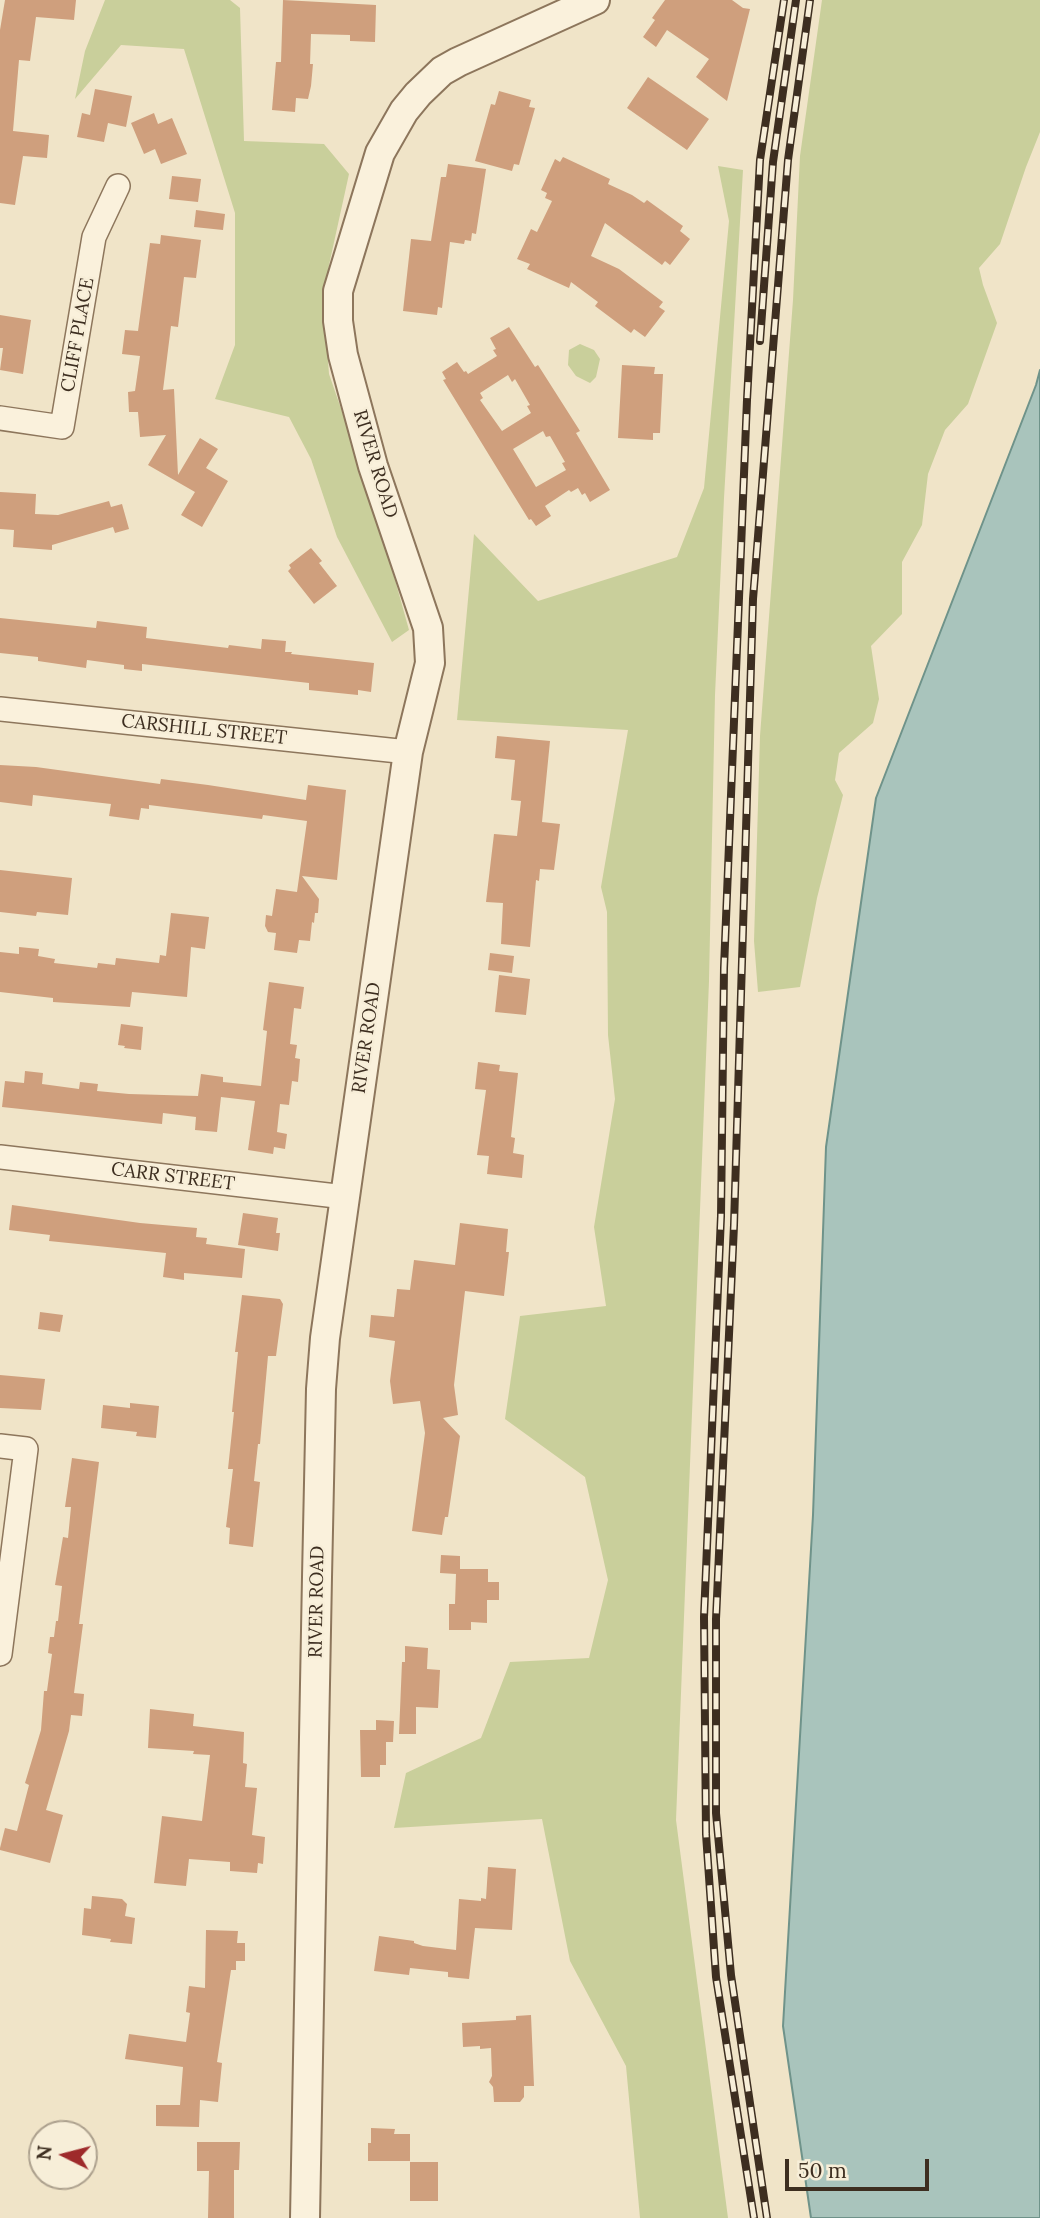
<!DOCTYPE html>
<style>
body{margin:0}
#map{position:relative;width:1040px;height:2218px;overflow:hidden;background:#f0e4c8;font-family:Lora,serif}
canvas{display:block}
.north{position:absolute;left:28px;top:2120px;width:70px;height:70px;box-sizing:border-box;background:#f7eed8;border:2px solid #ada18e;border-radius:50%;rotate:276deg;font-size:19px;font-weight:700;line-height:28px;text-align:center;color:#3d2e20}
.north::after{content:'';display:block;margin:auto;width:24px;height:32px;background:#9e2a2b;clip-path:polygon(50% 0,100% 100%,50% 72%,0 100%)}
.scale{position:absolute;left:785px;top:2159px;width:144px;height:32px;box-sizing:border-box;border:4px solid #3d2e20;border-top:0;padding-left:9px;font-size:21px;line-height:24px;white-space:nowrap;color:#3d2e20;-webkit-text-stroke:5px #f7eed8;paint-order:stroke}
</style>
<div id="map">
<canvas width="1040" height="2218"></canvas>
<div class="north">N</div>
<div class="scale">50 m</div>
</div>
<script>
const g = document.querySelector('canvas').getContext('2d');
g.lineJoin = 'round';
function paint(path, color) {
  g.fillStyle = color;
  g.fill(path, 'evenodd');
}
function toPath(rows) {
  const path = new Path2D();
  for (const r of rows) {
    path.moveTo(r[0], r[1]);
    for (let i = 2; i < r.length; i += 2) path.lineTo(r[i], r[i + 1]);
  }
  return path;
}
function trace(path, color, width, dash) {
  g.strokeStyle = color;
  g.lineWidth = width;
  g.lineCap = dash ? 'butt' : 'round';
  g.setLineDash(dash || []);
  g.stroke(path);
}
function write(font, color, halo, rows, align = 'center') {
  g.font = font + ' Lora,serif';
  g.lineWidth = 5;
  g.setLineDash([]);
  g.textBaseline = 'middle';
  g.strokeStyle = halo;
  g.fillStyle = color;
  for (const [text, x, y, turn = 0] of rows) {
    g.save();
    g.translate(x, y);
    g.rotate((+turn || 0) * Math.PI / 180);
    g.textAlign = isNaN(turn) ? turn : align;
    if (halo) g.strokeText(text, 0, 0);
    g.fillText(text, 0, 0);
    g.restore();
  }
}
paint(toPath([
 [105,0,230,0,240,8,244,141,324,144,349,174,329,265,324,308,329,374,373,501,409,630,392,642,337,537,311,459,289,417,215,399,235,345,235,213,184,49,121,45,75,99,85,51],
 [822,0,1040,0,1040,132,1026,167,1000,244,979,268,983,285,997,323,968,404,945,430,928,474,922,525,902,562,902,614,871,646,879,699,873,723,839,753,835,780,843,795,817,898,800,987,758,992,754,941,760,736,793,300,800,156],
 [718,166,743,170,724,498,715,695,709,981,676,1820,728,2218,640,2218,626,2066,570,1961,542,1819,394,1828,406,1773,481,1738,510,1662,589,1658,608,1580,585,1477,505,1419,520,1316,606,1306,594,1227,615,1099,608,1035,607,912,601,887,628,730,457,720,474,534,538,601,677,557,704,488,729,221],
 [580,344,594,350,600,359,596,377,590,383,576,376,568,365,569,350]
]), '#c9cf9b');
const water = toPath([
 [1040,370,1040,2218,811,2218,783,2026,813,1515,826,1147,876,798,1036,385,1040,370]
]);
paint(water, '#a9c4bc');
trace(water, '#6f938a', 2);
paint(toPath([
 [5,0,76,0,74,20,36,17,30,61,19,60,13,131,49,135,47,158,23,156,15,205,0,203,0,30],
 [283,0,376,5,375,42,350,41,350,35,311,34,310,64,313,64,311,86,308,99,296,98,295,112,272,110,276,62,281,62],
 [665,0,732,0,743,8,750,9,727,101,696,77,709,59,667,30,656,47,643,37,655,20,652,18],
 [648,77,709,119,687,150,627,108],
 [95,89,132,96,126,127,108,123,104,142,77,137,82,113,90,115],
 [499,91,531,100,529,107,535,108,519,165,514,164,512,171,475,161,491,104,495,105],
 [154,113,158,124,172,118,187,154,161,164,155,149,144,154,131,123],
 [563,157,610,179,608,184,632,195,644,203,647,200,683,226,680,231,690,239,670,265,665,261,662,265,605,223,591,256,619,269,663,302,659,307,665,311,645,337,634,329,631,333,595,306,598,302,571,282,569,288,527,269,530,264,517,259,531,229,537,232,552,201,545,198,547,193,541,190,555,159,560,162],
 [448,164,486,169,476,234,472,233,471,241,465,240,464,244,450,242,442,308,438,307,437,315,403,311,411,239,431,241,441,177,446,177],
 [172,176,201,179,198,202,169,199],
 [196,210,225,214,223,230,194,227],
 [161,235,201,240,196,278,184,277,178,327,171,326,163,390,174,389,178,475,200,438,218,449,206,468,228,481,202,527,181,515,195,492,148,465,166,435,140,437,138,412,129,412,128,392,135,391,140,356,122,354,125,330,138,331,150,243,160,244],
 [0,315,31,320,23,374,0,370,3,348,0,348],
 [509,327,535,367,538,365,580,431,576,433,610,490,590,502,585,493,582,495,578,488,571,492,569,490,545,506,551,516,536,526,531,519,529,520,508,486,443,380,446,379,442,372,457,362,464,372,466,371,468,374,497,356,493,350,496,349,490,338],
 [508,375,512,382,515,379,530,405,527,406,531,413,502,431,480,400,483,398,480,393],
 [543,431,546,437,550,436,565,462,562,463,566,470,536,487,513,449],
 [622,365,655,367,654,374,663,374,660,433,653,433,653,440,618,438],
 [0,492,36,494,35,514,58,515,109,501,111,507,122,504,129,529,115,533,113,527,52,545,52,550,13,547,14,530,0,529],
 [311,548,322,561,319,563,337,586,314,604,288,571,291,568,289,565],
 [0,618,96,628,97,621,147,627,146,638,228,648,229,645,261,649,262,639,286,641,285,652,292,652,291,654,374,663,371,692,358,690,358,695,309,690,309,683,142,664,142,671,124,669,124,665,87,660,86,668,38,661,38,657,0,653],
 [497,736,550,741,542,822,560,824,554,870,540,869,539,881,536,880,530,947,501,944,503,903,486,902,494,834,517,836,521,801,511,800,515,760,495,758],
 [0,765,36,767,160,784,161,779,208,785,306,800,308,785,346,790,337,880,302,876,319,899,318,913,315,913,314,923,312,922,310,941,299,940,297,953,274,950,276,933,268,932,265,926,266,915,272,916,276,889,297,892,307,821,263,815,262,819,149,805,149,809,141,808,139,820,109,816,111,804,67,799,33,795,32,806,0,802],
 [0,870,72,878,68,915,37,912,36,916,0,912],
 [171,913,209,917,205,949,191,947,187,997,132,992,130,1007,53,1002,53,998,0,992,0,952,19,954,19,947,39,949,38,956,55,959,54,963,97,968,98,963,115,965,116,958,159,963,160,955,166,956],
 [490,953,514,956,512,973,488,970],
 [499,975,530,979,526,1015,495,1012],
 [269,982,304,987,301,1009,294,1008,290,1044,297,1045,295,1058,300,1059,298,1082,292,1081,289,1105,280,1104,277,1132,287,1134,285,1149,274,1147,273,1154,248,1150,255,1101,221,1097,217,1132,195,1130,196,1117,163,1113,162,1124,2,1107,5,1081,24,1083,25,1071,43,1073,42,1084,79,1089,80,1082,98,1084,97,1091,129,1094,198,1096,201,1074,223,1077,223,1082,261,1086,267,1031,263,1030],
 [121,1024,143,1027,141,1050,124,1048,125,1046,118,1045],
 [478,1062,500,1065,499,1071,518,1073,511,1137,515,1138,513,1153,524,1155,522,1178,487,1174,489,1156,477,1155,486,1090,475,1089],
 [12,1205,140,1223,197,1228,196,1237,207,1238,206,1244,245,1249,242,1278,184,1273,184,1280,163,1277,166,1253,49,1241,50,1235,9,1230],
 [243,1213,278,1218,276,1233,280,1233,278,1251,238,1245],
 [460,1223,508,1229,506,1252,509,1252,504,1296,465,1291,454,1385,458,1415,443,1418,460,1436,448,1517,445,1517,442,1535,412,1531,425,1433,420,1401,393,1404,390,1381,395,1341,369,1337,371,1315,394,1317,397,1289,410,1290,414,1260,455,1265],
 [242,1295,280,1299,283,1304,276,1356,268,1356,260,1444,258,1444,254,1481,260,1482,253,1547,229,1544,230,1528,226,1527,233,1469,228,1469,234,1412,232,1412,238,1352,235,1352],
 [40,1312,63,1315,60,1332,38,1329],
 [0,1375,45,1379,41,1410,0,1408],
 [130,1403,159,1406,156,1438,136,1436,137,1432,101,1428,103,1405,130,1408],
 [72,1458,99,1462,79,1624,83,1624,74,1693,84,1694,82,1716,71,1715,69,1731,46,1810,63,1815,50,1863,0,1850,0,1848,5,1828,17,1831,29,1785,25,1783,41,1730,44,1691,47,1691,52,1654,48,1653,50,1637,54,1637,56,1621,58,1621,62,1586,55,1585,63,1537,68,1538,71,1507,65,1507],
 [441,1555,460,1556,460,1569,488,1569,488,1582,499,1582,499,1600,487,1600,487,1623,471,1622,471,1630,449,1630,449,1604,455,1604,456,1574,440,1573],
 [405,1646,428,1648,427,1669,440,1670,438,1708,416,1707,416,1734,399,1734,402,1662,405,1662],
 [150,1709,194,1714,193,1726,244,1732,243,1763,247,1764,245,1787,257,1788,252,1835,265,1837,263,1864,258,1863,257,1873,230,1871,230,1862,189,1859,186,1886,154,1883,162,1816,202,1821,210,1755,193,1754,194,1751,148,1748],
 [376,1720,394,1721,393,1742,386,1742,386,1765,380,1765,380,1777,361,1777,360,1730,376,1730],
 [488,1867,516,1869,512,1930,475,1928,469,1979,448,1977,448,1972,410,1968,409,1975,374,1971,379,1936,414,1941,414,1943,423,1946,456,1950,459,1899,481,1901,481,1898,486,1899],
 [92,1896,122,1899,127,1904,125,1916,135,1918,132,1944,110,1942,111,1939,82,1935,84,1908,91,1909],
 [206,1930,238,1931,237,1943,245,1943,245,1961,236,1961,236,1970,231,1970,217,2062,222,2063,218,2102,200,2100,199,2127,156,2126,156,2105,180,2105,183,2067,125,2059,129,2034,186,2042,190,2013,186,2012,189,1986,205,1988],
 [531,2015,534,2086,524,2086,524,2097,520,2102,494,2102,493,2087,489,2082,492,2076,491,2048,480,2049,480,2046,463,2047,462,2023,516,2020,516,2016],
 [371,2128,395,2129,394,2134,410,2134,410,2161,368,2161,368,2143,371,2143],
 [197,2142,240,2142,239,2170,234,2170,234,2218,208,2218,209,2171,197,2171],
 [410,2162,438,2162,438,2201,410,2201]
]), '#cf9f7d');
const minor = toPath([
 [0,418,62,427,94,237,118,186],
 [0,709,408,752],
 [0,1157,345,1197],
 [0,1446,26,1449,0,1654]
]);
const tertiary = toPath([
 [305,2218,317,1577,321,1389,325,1338,408,752,430,663,428,628,373,466,343,355,338,321,338,291,380,153,404,111,418,94,442,71,458,62,595,0]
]);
trace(minor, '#8d765c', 26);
trace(tertiary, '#8d765c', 32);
trace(minor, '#faf1dc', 23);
trace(tertiary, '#faf1dc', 28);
const rail = toPath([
 [760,341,773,162,796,0],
 [754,2218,716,1977,706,1834,704,1617,721,1216,724,968,747,400,760,160,784,0],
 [767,2218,731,1975,716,1813,716,1619,734,1225,753,599,788,160,810,0]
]);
trace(rail, '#3d2e20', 8);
trace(rail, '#f7eed8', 5, [16]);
write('19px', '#3d2e20', '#f7eed8', [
 ["CLIFF PLACE",78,335,-80],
 ["RIVER ROAD",375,464,73],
 ["CARSHILL STREET",204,730,6],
 ["RIVER ROAD",367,1038,-82],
 ["CARR STREET",173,1177,7],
 ["RIVER ROAD",317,1602,-89]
]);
</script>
